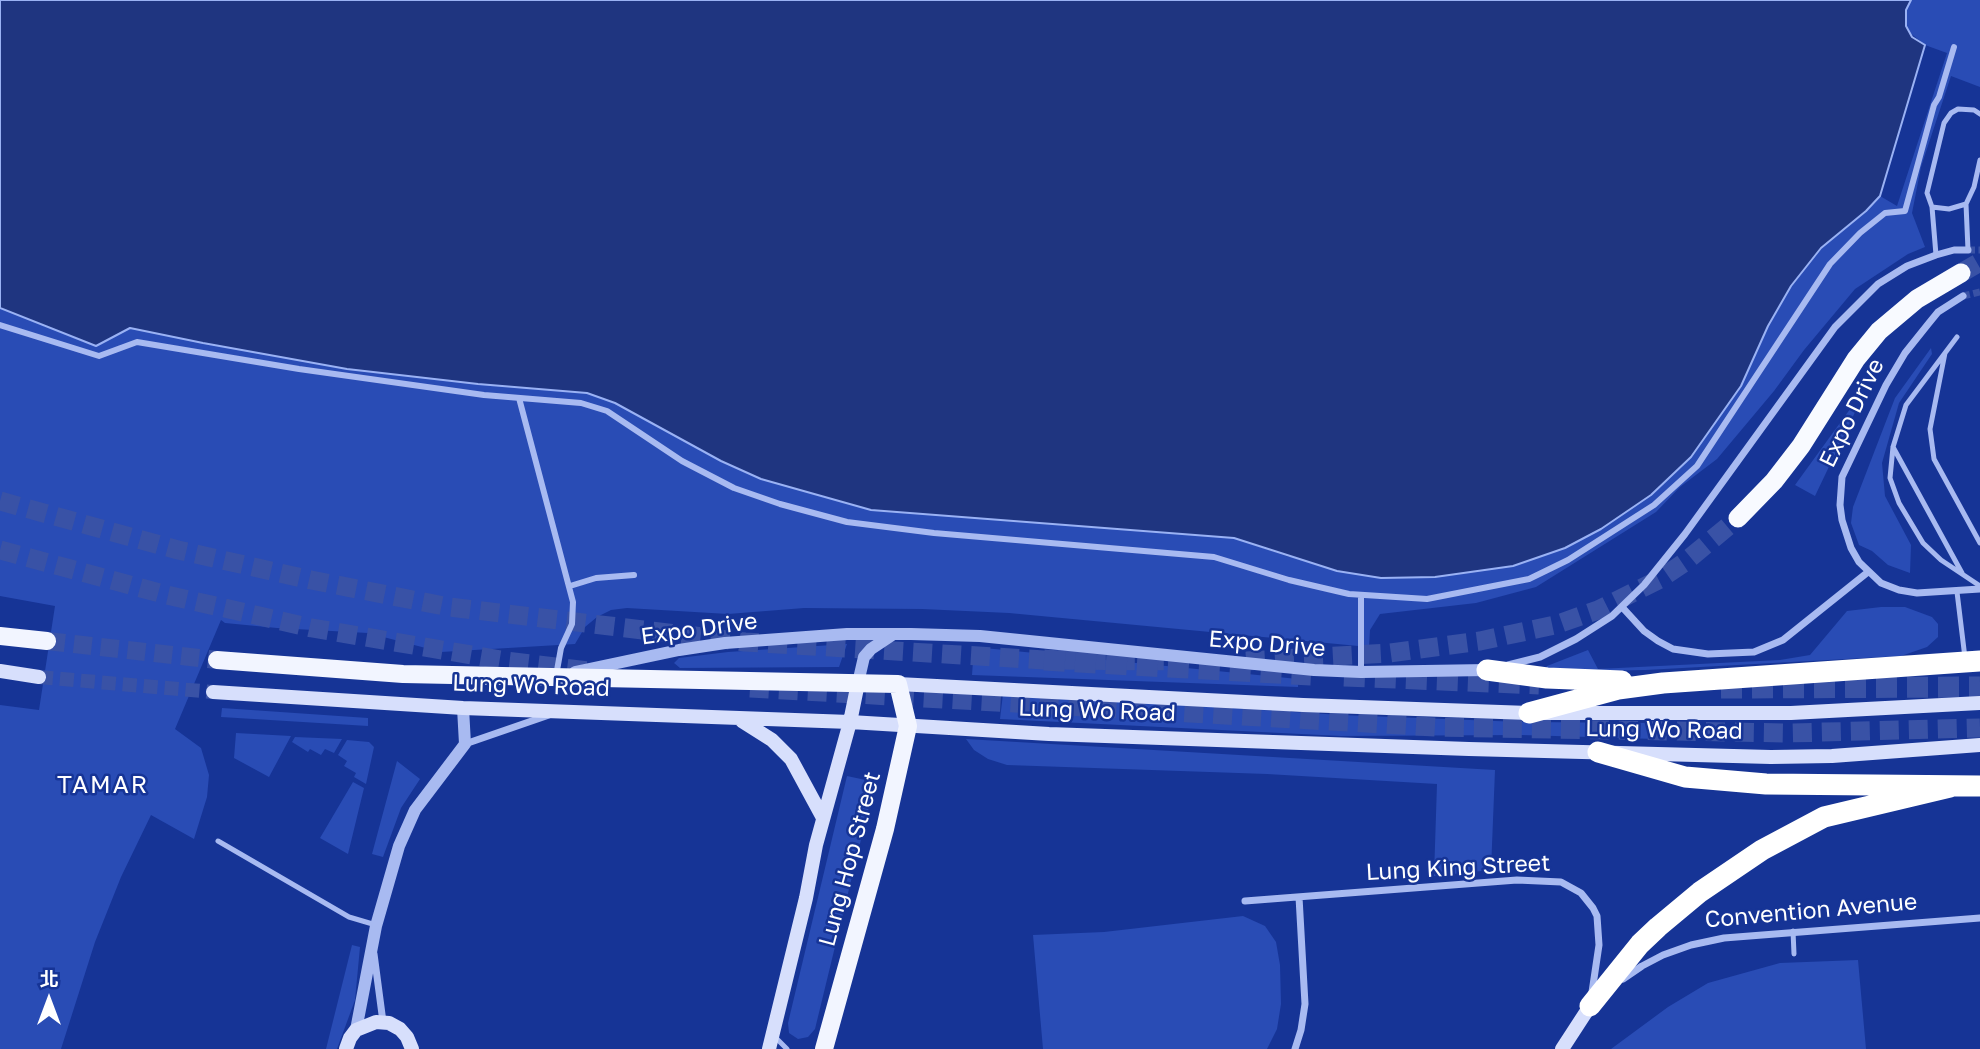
<!DOCTYPE html>
<meta charset="utf-8">
<style>
body{margin:0}
#map{position:relative;width:1980px;height:1049px;overflow:hidden;background:#163496;font-family:"Golos Text","Noto Sans TC",sans-serif}
canvas{display:block}
.north{position:absolute;left:14px;top:965px;width:70px;height:70px;-webkit-text-stroke:5px #163496;paint-order:stroke;rotate:0deg;font-size:19px;font-weight:700;line-height:28px;text-align:center;color:#fff}
.north::after{content:'';display:block;margin:auto;width:24px;height:32px;background:#fff;clip-path:polygon(50% 0,100% 100%,50% 72%,0 100%)}
</style>
<div id="map">
<canvas width="1980" height="1049"></canvas>
<div class="north">北</div>
</div>
<script>
const g = document.querySelector('canvas').getContext('2d');
g.lineJoin = 'round';
function paint(path, color) {
  g.fillStyle = color;
  g.fill(path, 'evenodd');
}
function toPath(rows) {
  const path = new Path2D();
  for (const r of rows) {
    path.moveTo(r[0], r[1]);
    for (let i = 2; i < r.length; i += 2) path.lineTo(r[i], r[i + 1]);
  }
  return path;
}
function trace(path, color, width, dash) {
  g.strokeStyle = color;
  g.lineWidth = width;
  g.lineCap = dash ? 'butt' : 'round';
  g.setLineDash(dash || []);
  g.stroke(path);
}
function write(font, color, halo, rows, align = 'center') {
  g.font = font + ' "Golos Text",sans-serif';
  g.lineWidth = 5;
  g.setLineDash([]);
  g.textBaseline = 'middle';
  g.strokeStyle = halo;
  g.fillStyle = color;
  for (const [text, x, y, turn = 0] of rows) {
    g.save();
    g.translate(x, y);
    g.rotate((+turn || 0) * Math.PI / 180);
    g.textAlign = isNaN(turn) ? turn : align;
    if (halo) g.strokeText(text, 0, 0);
    g.fillText(text, 0, 0);
    g.restore();
  }
}
paint(toPath([
 [1911,0,1980,0,1980,87,1951,76,1921,167,1912,213,1925,247,1908,254,1855,289,1804,350,1774,391,1717,459,1680,487,1656,512,1536,587,1476,603,1380,614,1370,630,1369,647,1009,613,922,609,804,608,728,614,627,608,611,610,597,617,585,627,575,644,441,652,368,633,277,628,225,623,221,620,175,729,201,748,209,775,207,797,194,839,151,815,121,877,95,942,61,1049,0,1049,0,705,39,710,55,606,0,596,0,308,95,346,130,328,203,343,478,384,587,393,615,403,721,461,761,479,871,510,1234,538,1289,557,1691,457,1741,386,1768,326,1791,286,1821,248,1866,211,1880,196,1897,206,1947,53,1925,45,1909,32,1905,19,1906,10],
 [1931,348,1932,354,1899,403,1882,463,1885,496,1911,545,1910,573,1888,565,1872,551,1859,545,1851,523,1853,507,1895,398],
 [1853,405,1857,408,1815,496,1795,485],
 [1881,607,1905,607,1932,617,1938,624,1938,637,1927,647,1901,656,1646,670,1594,671,1546,668,1547,666,1588,650,1598,669,1780,660,1810,655,1847,611],
 [847,644,839,667,680,668,674,663,679,658,728,652],
 [974,647,1298,679,1298,687,972,675],
 [1003,694,1342,715,1521,722,1656,723,1656,739,1521,735,1341,736,1000,719],
 [222,708,368,718,368,726,221,717],
 [236,733,291,736,269,777,234,758],
 [295,737,342,739,334,753,325,749,321,755,310,749,308,752,292,742],
 [966,739,1495,770,1491,870,1434,876,1437,784,1267,774,1007,765,988,759,974,750],
 [347,740,369,742,374,747,366,784,354,777,356,773,344,766,347,761,338,755],
 [397,761,420,779,401,808,383,857,372,854],
 [847,776,875,782,815,1029,808,1037,798,1039,789,1033,788,1023],
 [353,782,364,788,348,854,320,838],
 [1243,916,1265,926,1276,942,1280,965,1281,1004,1277,1029,1267,1049,1043,1049,1033,935,1104,932],
 [352,945,360,947,355,1000,337,1049,326,1049],
 [1858,960,1866,1049,1611,1049,1668,1007,1708,983,1780,963]
]), '#294cb5');
const water = toPath([
 [0,0,1911,0,1906,10,1906,26,1912,37,1925,45,1880,196,1866,211,1821,248,1791,286,1768,326,1741,386,1691,457,1651,495,1601,529,1565,548,1513,566,1435,577,1381,578,1337,571,1234,538,871,510,761,479,721,461,615,403,587,393,478,384,347,369,203,343,130,328,96,346,0,308,0,0]
]);
paint(water, '#1f3580');
trace(water, '#9ab2f4', 2);
trace(toPath([
 [1968,250,1980,250],
 [1963,296,1980,292]
]), '#3952a6', 7, [7, 3.5]);
trace(toPath([
 [39,677,213,692]
]), '#3952a6', 14, [14, 7]);
trace(toPath([
 [47,641,217,660]
]), '#3952a6', 18, [18, 9]);
trace(toPath([
 [1961,273,1980,262],
 [0,501,178,550,311,580,449,607,745,642,1044,660,1184,661],
 [0,550,167,595,312,628,507,661,588,671],
 [1246,661,1390,653,1480,641,1555,625,1598,610,1660,579,1685,562,1738,518],
 [750,688,1435,727,1788,733,1980,728]
]), '#3952a6', 19, [19, 10]);
trace(toPath([
 [1044,660,1311,675],
 [1344,676,1539,684],
 [1721,688,1980,687]
]), '#3952a6', 21, [21, 10]);
trace(toPath([
 [1932,207,1949,209,1966,204],
 [1968,250,1966,204,1974,187,1980,160],
 [1936,255,1932,207,1927,193,1944,123,1951,113,1958,109,1974,110,1980,114],
 [1957,337,1906,405,1893,447,1890,478,1899,503,1923,543,1941,560,1980,586],
 [1945,353,1930,429,1934,459,1980,543],
 [1893,447,1962,573],
 [1957,592,1965,658],
 [218,841,349,917,376,925],
 [1793,931,1794,954],
 [774,1036,787,1049]
]), '#a8baf1', 5);
trace(toPath([
 [0,325,99,356,137,342,299,369,484,395,581,403,607,411,682,461,734,488,780,504,847,522,934,533,1214,557,1289,580,1349,594,1427,599,1529,579,1568,560,1654,505,1697,466,1830,264,1860,233,1885,213,1905,211,1934,105,1939,97,1954,47],
 [519,398,573,602,572,624,561,648,556,676],
 [570,586,596,578,634,575],
 [1361,595,1361,672]
]), '#a8baf1', 6);
trace(toPath([
 [1963,296,1938,312,1929,323,1905,353,1886,385,1842,477,1840,505,1842,520,1851,548,1859,562,1881,583,1899,590,1917,593,1980,589],
 [1622,607,1644,631,1658,641,1673,649,1708,654,1754,652,1783,640,1868,572],
 [1508,665,1540,657,1576,639,1612,616,1644,585,1685,534,1835,327,1878,284,1907,266,1936,255,1954,250,1968,250],
 [465,744,549,715],
 [1245,901,1517,880,1561,882,1581,893,1593,908,1597,916,1599,945,1592,992],
 [374,954,383,1022],
 [1623,979,1642,966,1663,955,1691,945,1724,938,1980,918],
 [1295,1049,1301,1030,1305,1004,1299,897]
]), '#a8baf1', 7);
trace(toPath([
 [575,672,679,650,725,643,847,634,911,634,980,636,1314,670,1361,672,1487,670],
 [858,683,864,657,871,649,892,635],
 [356,1030,376,926,399,846,415,810,465,744,463,708]
]), '#a8baf1', 12);
trace(toPath([
 [0,671,39,677],
 [898,684,1303,705,1529,713,1791,713,1980,703],
 [213,692,463,708,850,722,1049,734,1469,749,1771,757,1832,756,1980,745],
 [742,721,772,740,791,759,823,818],
 [346,1049,350,1038,356,1030,376,1022,389,1023,400,1029,407,1037,412,1049],
 [769,1049,806,898,816,845,850,722,858,683],
 [1562,1049,1590,1006]
]), '#d7dffc', 14);
trace(toPath([
 [0,636,47,641],
 [217,660,403,674,898,684,908,726,885,829,824,1049]
]), '#f2f5ff', 18);
trace(toPath([
 [1738,518,1774,481,1801,446,1856,359,1879,331,1917,299,1961,273]
]), '#f8faff', 19);
trace(toPath([
 [1487,670,1547,678,1622,681],
 [1529,713,1618,689,1663,683,1980,661],
 [1598,752,1685,777,1766,784,1980,786],
 [1590,1006,1640,944,1658,927,1700,892,1762,850,1824,817,1950,787]
]), '#fff', 21);
write('23px', '#fff', '#163496', [
 ["Expo Drive",1852,413,-64],
 ["Expo Drive",699,629,-8],
 ["Expo Drive",1267,644,5],
 ["Lung Wo Road",531,686,2],
 ["Lung Wo Road",1097,711,2],
 ["Lung Wo Road",1664,730,1],
 ["Lung Hop Street",850,859,-75],
 ["Lung King Street",1458,868,-3],
 ["Convention Avenue",1811,911,-5]
]);
g.letterSpacing = '2px';
write('24px', '#fff', '#163496', [
 ["TAMAR",103,785]
]);
g.letterSpacing = '0px';
</script>
